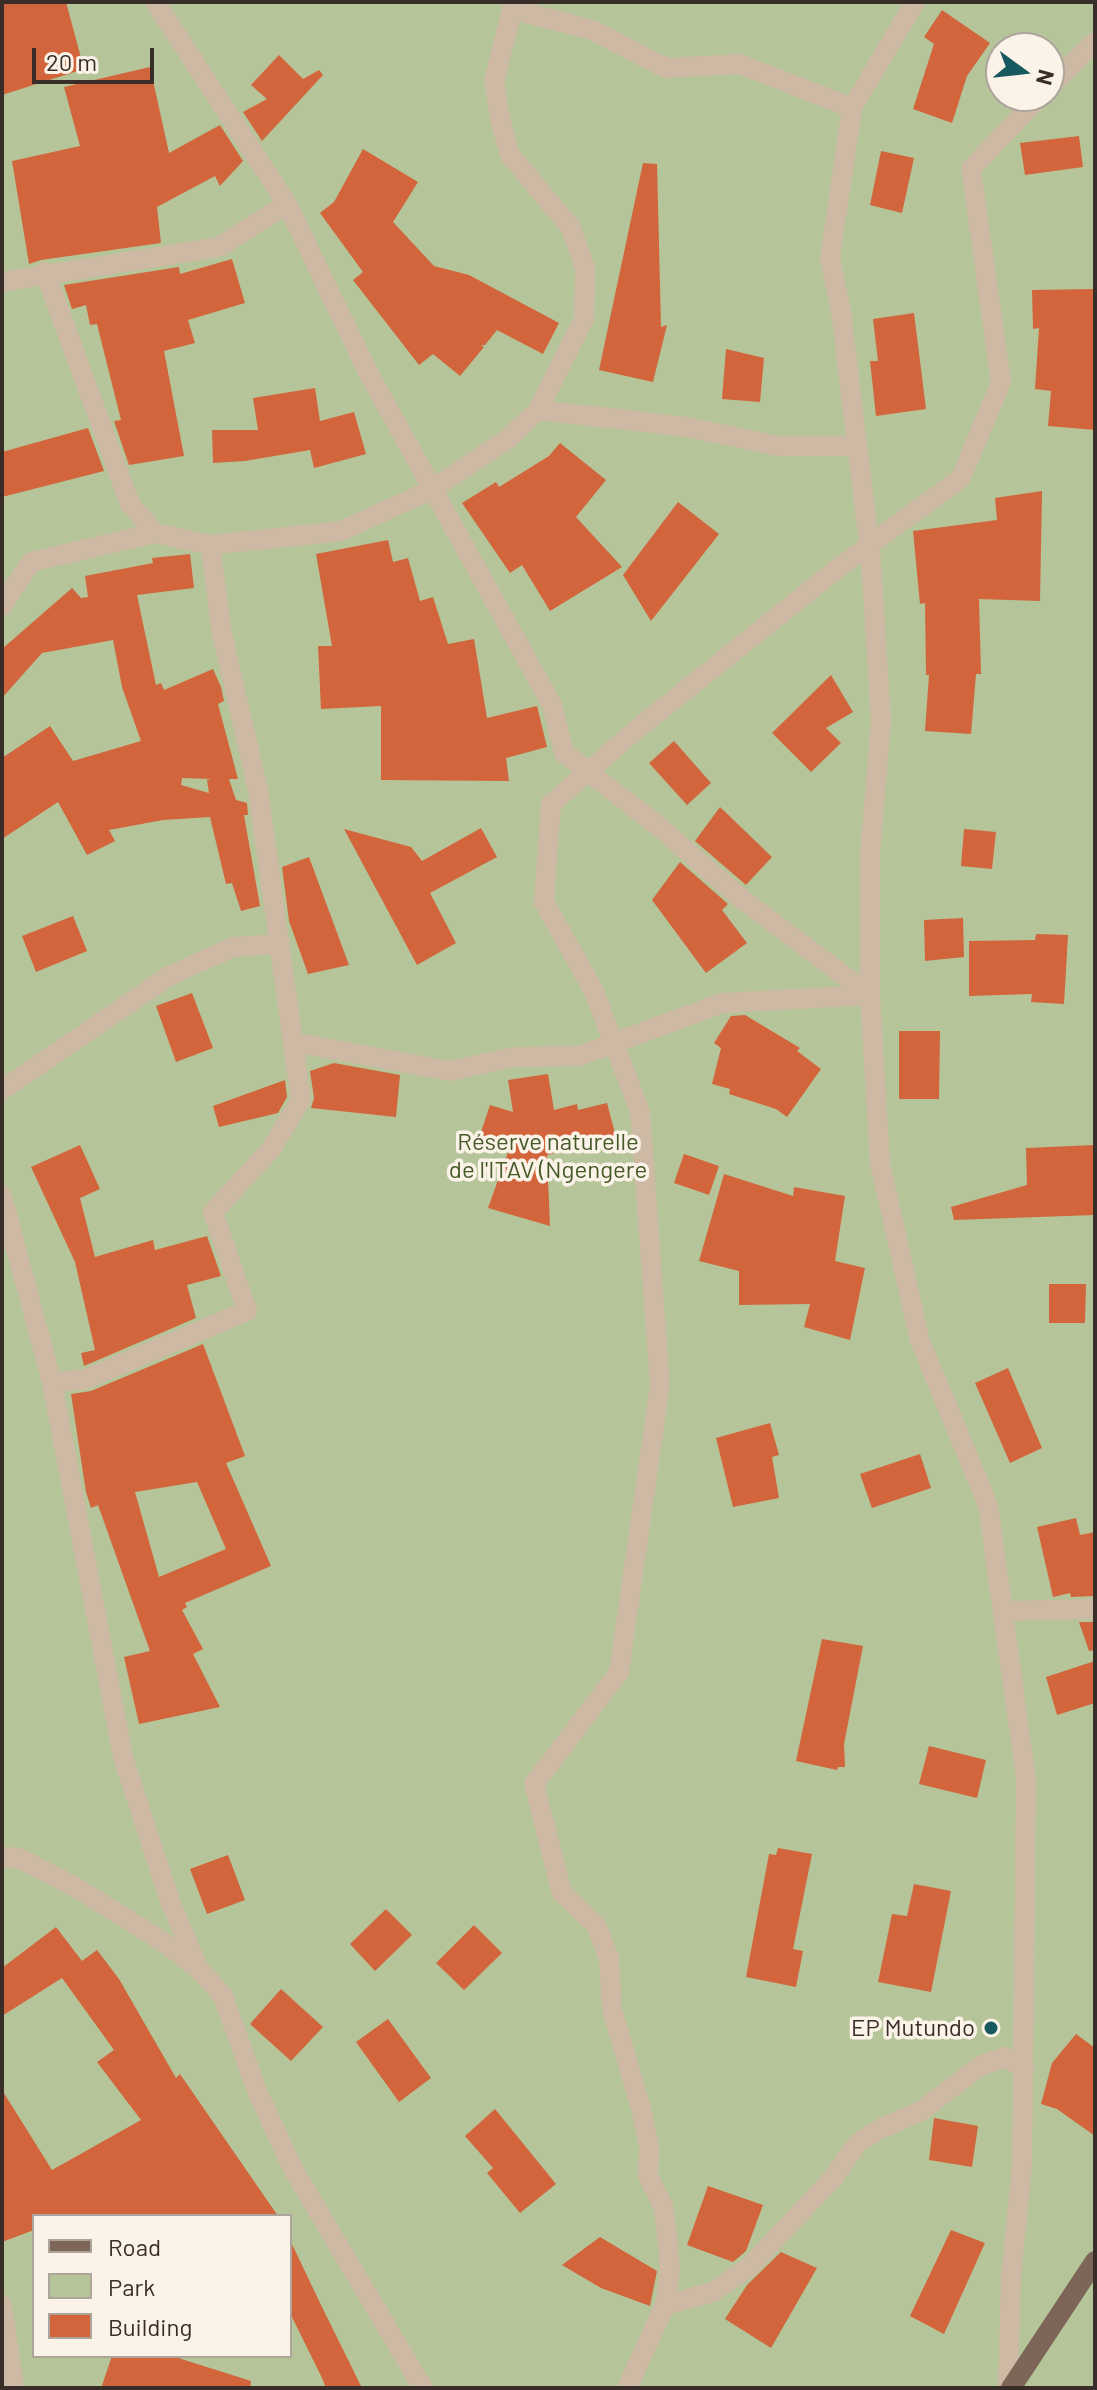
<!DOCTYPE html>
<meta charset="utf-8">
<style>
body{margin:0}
#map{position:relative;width:1097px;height:2390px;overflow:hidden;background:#f4e9db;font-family:Barlow,sans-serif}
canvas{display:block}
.frame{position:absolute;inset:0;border:4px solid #392d27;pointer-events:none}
.legend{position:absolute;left:32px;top:2214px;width:260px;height:144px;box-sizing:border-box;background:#fbf3e8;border:2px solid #ada49b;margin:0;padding:10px 14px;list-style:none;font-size:24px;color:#392d27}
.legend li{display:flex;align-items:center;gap:16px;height:40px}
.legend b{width:40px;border:2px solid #ada49b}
.north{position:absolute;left:985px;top:32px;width:80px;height:80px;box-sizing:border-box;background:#fbf3e8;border:2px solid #ada49b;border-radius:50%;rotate:105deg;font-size:22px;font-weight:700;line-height:32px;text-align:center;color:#392d27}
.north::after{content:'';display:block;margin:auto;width:28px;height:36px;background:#18585f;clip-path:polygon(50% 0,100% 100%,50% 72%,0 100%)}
.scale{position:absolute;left:32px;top:48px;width:122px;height:36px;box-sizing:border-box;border:4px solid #392d27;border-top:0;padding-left:10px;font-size:24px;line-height:28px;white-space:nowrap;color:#392d27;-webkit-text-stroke:6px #fbf3e8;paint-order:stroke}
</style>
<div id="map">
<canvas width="1097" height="2390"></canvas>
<div class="frame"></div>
<ul class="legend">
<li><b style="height:10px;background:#7d6557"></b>Road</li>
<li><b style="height:22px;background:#b5c599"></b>Park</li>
<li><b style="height:22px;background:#d2653b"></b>Building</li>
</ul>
<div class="north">N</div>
<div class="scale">20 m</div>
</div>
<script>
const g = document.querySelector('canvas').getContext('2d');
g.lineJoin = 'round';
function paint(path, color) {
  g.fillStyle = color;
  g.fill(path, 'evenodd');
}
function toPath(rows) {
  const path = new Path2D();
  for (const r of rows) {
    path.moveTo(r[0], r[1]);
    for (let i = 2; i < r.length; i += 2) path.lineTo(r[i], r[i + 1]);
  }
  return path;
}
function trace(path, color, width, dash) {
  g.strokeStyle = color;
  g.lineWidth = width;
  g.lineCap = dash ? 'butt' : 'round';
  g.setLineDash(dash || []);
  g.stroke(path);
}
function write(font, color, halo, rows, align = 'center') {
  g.font = font + ' Barlow,sans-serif';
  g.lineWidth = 7;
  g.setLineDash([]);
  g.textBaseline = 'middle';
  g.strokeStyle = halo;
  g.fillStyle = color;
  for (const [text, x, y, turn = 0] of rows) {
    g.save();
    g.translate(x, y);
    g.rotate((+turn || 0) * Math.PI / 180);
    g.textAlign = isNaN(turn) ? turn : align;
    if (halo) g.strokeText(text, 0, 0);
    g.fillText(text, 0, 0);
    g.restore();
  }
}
paint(toPath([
 [2,2,1095,2,1095,2388,2,2388],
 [1001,48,1049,48,1049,96,1001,96],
 [34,2216,290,2216,290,2356,34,2356]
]), '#b5c599');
paint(toPath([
 [2,2,66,2,84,69,2,95],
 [942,10,990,43,967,76,952,123,913,109,934,44,924,37],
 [279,55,303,79,319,70,323,75,262,141,243,112,267,99,251,85],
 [150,67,169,153,220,125,243,161,220,186,215,176,157,207,161,243,41,260,29,264,12,161,80,146,64,87],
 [1079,136,1083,167,1025,175,1020,143],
 [363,149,418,182,393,222,434,266,469,275,559,323,543,354,497,330,485,345,481,345,484,347,460,376,433,354,419,365,353,280,363,272,320,213,334,202],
 [881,151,914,158,902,213,870,205],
 [643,163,657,164,661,327,667,325,653,382,599,370],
 [232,259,245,303,188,320,195,343,164,351,184,456,129,465,114,421,121,420,97,324,90,325,86,305,72,309,64,285,179,267,180,274],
 [1094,289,1095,430,1048,426,1051,391,1035,389,1039,328,1033,329,1032,290],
 [914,313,926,409,876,416,870,361,878,361,873,319],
 [726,349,764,358,760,402,722,399],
 [315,388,320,421,354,412,366,454,314,468,310,450,245,461,213,463,212,430,258,430,253,398],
 [88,428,104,471,2,497,2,452],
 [560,443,606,480,576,517,622,567,550,611,522,565,510,573,462,503,496,482,499,487,549,456],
 [1042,491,1040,601,979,599,981,674,976,674,971,734,925,731,929,675,926,675,925,603,920,604,913,531,997,520,995,498],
 [678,502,719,534,651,621,623,575],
 [388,540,393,562,408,558,420,601,433,597,448,644,474,639,487,718,537,706,547,747,506,758,509,781,381,780,381,706,321,709,318,646,332,646,316,554],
 [190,554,194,588,137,595,156,685,161,683,164,690,213,669,221,687,224,701,218,704,238,779,229,779,236,800,247,803,248,815,244,815,260,906,241,911,232,883,226,884,210,817,163,820,109,830,115,841,87,855,58,802,2,839,2,758,50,726,73,761,141,741,122,687,113,640,42,653,2,698,2,649,72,588,81,598,88,597,85,576,153,563,152,558],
 [182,778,211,779,207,780,209,793,181,785],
 [831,675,853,712,826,728,841,743,811,772,772,733],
 [674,741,711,783,687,805,649,763],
 [720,807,772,857,746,885,695,841],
 [481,828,497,857,430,893,456,943,417,965,344,829,411,847,422,861],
 [964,829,996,832,992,869,961,866],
 [309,857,349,965,308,974,289,921,282,867],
 [680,862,728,904,722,910,747,943,706,973,652,900],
 [73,916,87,951,36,972,22,936],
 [963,918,964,957,925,961,924,920],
 [1036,934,1068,935,1064,1004,1031,1002,1032,994,969,996,969,941,1035,940],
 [192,993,213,1048,176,1062,156,1006],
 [745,1015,800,1048,797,1051,821,1069,787,1117,776,1109,729,1094,730,1089,712,1084,721,1048,714,1043,731,1016],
 [899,1031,940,1031,939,1099,899,1099],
 [334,1063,400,1075,396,1117,311,1108,314,1098,310,1071],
 [548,1074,554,1110,577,1104,578,1110,607,1103,616,1137,547,1155,550,1226,488,1208,511,1144,480,1135,490,1105,513,1112,508,1080],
 [285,1080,287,1097,278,1113,219,1127,213,1106],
 [80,1145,100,1189,80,1198,95,1257,153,1240,155,1250,207,1236,221,1276,187,1285,196,1318,84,1366,81,1353,95,1350,75,1262,31,1167],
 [1095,1145,1095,1215,954,1220,951,1207,1027,1185,1026,1148],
 [684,1154,719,1166,709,1195,674,1183],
 [724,1174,793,1196,794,1187,845,1196,835,1261,865,1268,850,1340,804,1327,810,1304,739,1305,739,1271,699,1261],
 [1049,1284,1086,1284,1085,1323,1049,1323],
 [203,1344,245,1456,226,1463,271,1566,185,1603,187,1607,182,1610,203,1649,193,1654,220,1707,139,1724,124,1657,150,1651,98,1505,91,1508,86,1492,71,1394,91,1391],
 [197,1482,226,1549,159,1577,135,1492],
 [1008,1368,1042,1448,1010,1463,975,1383],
 [770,1423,779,1455,772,1457,779,1498,733,1507,716,1438],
 [920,1454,931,1488,872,1508,860,1474],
 [1076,1518,1080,1535,1095,1532,1095,1596,1071,1597,1070,1593,1053,1597,1037,1527],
 [1079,1622,1095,1622,1095,1650,1089,1651],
 [822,1639,863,1646,844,1744,845,1767,838,1767,837,1770,796,1761],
 [1095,1661,1095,1703,1057,1715,1046,1677],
 [929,1746,986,1760,977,1798,919,1784],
 [778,1848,812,1854,793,1949,803,1951,796,1987,746,1977,769,1854,776,1855],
 [228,1855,245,1900,207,1914,190,1869],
 [914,1884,951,1891,931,1992,878,1982,892,1914,907,1916],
 [386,1909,412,1935,375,1971,350,1944],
 [474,1925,502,1953,464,1990,436,1963],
 [56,1927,82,1961,97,1950,119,1979,176,2078,180,2074,278,2216,34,2216,34,2230,2,2242,2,2090,52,2170,141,2120,97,2062,114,2050,62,1978,2,2016,2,1968],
 [281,1989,323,2027,291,2061,250,2024],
 [388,2019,431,2078,399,2102,356,2042],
 [1076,2034,1095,2048,1095,2136,1057,2109,1041,2104,1052,2063],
 [495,2109,556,2184,520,2213,487,2173,493,2168,465,2136],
 [934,2118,978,2126,972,2167,929,2160],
 [708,2186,763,2205,746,2251,733,2262,687,2245],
 [951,2230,985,2243,944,2334,910,2316],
 [600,2237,657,2271,650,2306,601,2288,562,2265],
 [290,2240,321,2305,362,2388,326,2388,322,2378,290,2313],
 [781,2252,817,2268,771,2348,725,2319,747,2285],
 [112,2356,172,2356,251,2381,250,2388,101,2388]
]), '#d2653b');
trace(toPath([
 [155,2,287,204,369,374,552,705,564,753,657,825,743,900,870,995],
 [915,2,852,108,830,258,841,311,871,561,881,721,870,854,870,995,880,1164,920,1341,988,1505,1026,1779,1022,2166,1011,2277,1008,2388],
 [515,10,592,30,666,68,740,64,852,108],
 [1049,87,1095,42],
 [45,272,130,504,155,533],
 [2,282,219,247,287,204],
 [538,410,687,427,778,446,857,446],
 [2,606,31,562,155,533,210,545,341,531,431,490,509,438,538,410,584,319,585,269,571,228,510,155,500,118,494,81,514,2],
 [293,1042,449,1071,514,1057,579,1056,722,1003,870,995],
 [2,1090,169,976,233,947,278,944],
 [2,1196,52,1383,123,1757,170,1901,198,1968,223,1996,257,2091,293,2169,423,2388],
 [52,1383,86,1379,247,1311,213,1212,271,1149,301,1100,258,790,222,634,210,545],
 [1005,1611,1095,1609],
 [2,1857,19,1858,77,1888,162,1941,195,1966],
 [2,2305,14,2388],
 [665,2305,713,2292,749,2267,833,2178,857,2144,878,2130,921,2111,980,2066,1005,2057,1024,2069],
 [627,2388,665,2305,670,2270,666,2225,663,2206,648,2176,649,2146,641,2108,612,2010,609,1958,596,1925,562,1893,534,1784,619,1672,660,1385,640,1112,594,991,544,902,551,804,632,733,838,568,961,478,1001,382,971,169,1040,96]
]), '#ceb9a5', 20);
trace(toPath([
 [1011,2388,1095,2261]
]), '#7d6557', 20);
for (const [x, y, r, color] of [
 [991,2028,8,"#18585f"]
]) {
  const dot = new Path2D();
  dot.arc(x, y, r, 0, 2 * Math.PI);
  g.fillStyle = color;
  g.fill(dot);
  trace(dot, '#fbf3e8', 3);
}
write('24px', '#465a28', '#fbf3e8', [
 ["Réserve naturelle",548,1142],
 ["de l'ITAV (Ngengere",548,1170]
]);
write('24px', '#392d27', '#fbf3e8', [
 ["EP Mutundo",975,2028]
], 'right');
</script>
